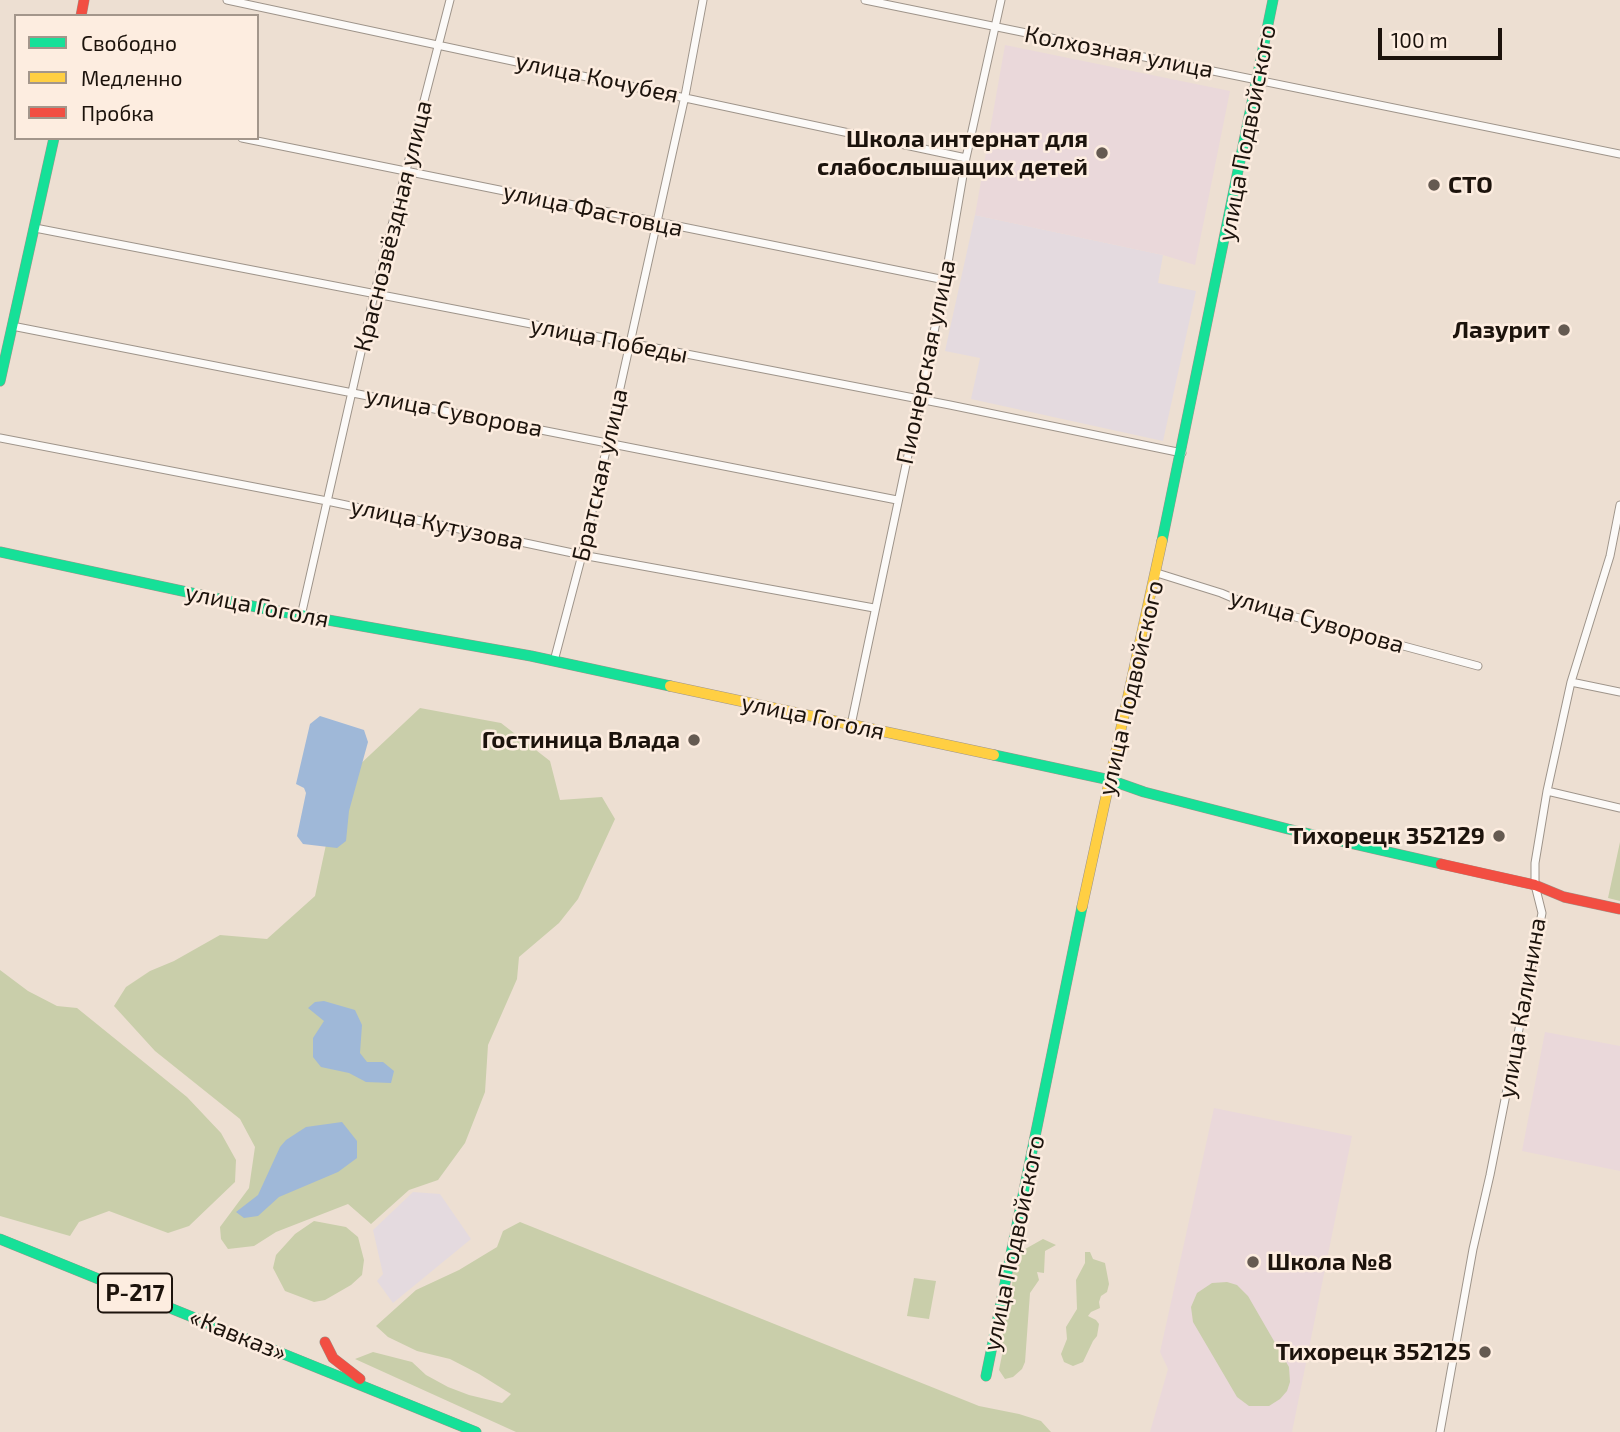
<!DOCTYPE html>
<meta charset="utf-8">
<style>
body{margin:0}
#map{position:relative;width:1620px;height:1432px;overflow:hidden;background:#eddfd2;font-family:"Exo 2",sans-serif}
canvas{display:block}
.legend{position:absolute;left:14px;top:14px;width:245px;height:126px;box-sizing:border-box;background:#fdede0;border:2px solid #a3968b;margin:0;padding:9px 12px;list-style:none;font-size:21px;color:#1c130c}
.legend li{display:flex;align-items:center;gap:14px;height:35px}
.legend b{width:35px;border:2px solid #a3968b}
.scale{position:absolute;left:1378px;top:28px;width:124px;height:32px;box-sizing:border-box;border:4px solid #1c130c;border-top:0;padding-left:9px;font-size:21px;line-height:24px;white-space:nowrap;color:#1c130c;-webkit-text-stroke:5px #fdede0;paint-order:stroke}
</style>
<div id="map">
<canvas width="1620" height="1432"></canvas>
<ul class="legend">
<li><b style="height:9px;background:#16e098"></b>Свободно</li>
<li><b style="height:9px;background:#ffcf43"></b>Медленно</li>
<li><b style="height:9px;background:#f24e42"></b>Пробка</li>
</ul>
<div class="scale">100 m</div>
</div>
<script>
const g = document.querySelector('canvas').getContext('2d');
g.lineJoin = 'round';
function paint(path, color) {
  g.fillStyle = color;
  g.fill(path, 'evenodd');
}
function toPath(rows) {
  const path = new Path2D();
  for (const r of rows) {
    path.moveTo(r[0], r[1]);
    for (let i = 2; i < r.length; i += 2) path.lineTo(r[i], r[i + 1]);
  }
  return path;
}
function trace(path, color, width, dash) {
  g.strokeStyle = color;
  g.lineWidth = width;
  g.lineCap = dash ? 'butt' : 'round';
  g.setLineDash(dash || []);
  g.stroke(path);
}
function write(font, color, halo, rows, align = 'center') {
  g.font = font + ' "Exo 2",sans-serif';
  g.lineWidth = 5;
  g.setLineDash([]);
  g.textBaseline = 'middle';
  g.strokeStyle = halo;
  g.fillStyle = color;
  for (const [text, x, y, turn = 0] of rows) {
    g.save();
    g.translate(x, y);
    g.rotate((+turn || 0) * Math.PI / 180);
    g.textAlign = isNaN(turn) ? turn : align;
    if (halo) g.strokeText(text, 0, 0);
    g.fillText(text, 0, 0);
    g.restore();
  }
}
paint(toPath([
 [975,215,1163,255,1158,283,1196,291,1163,441,971,399,980,358,945,351],
 [413,1192,440,1194,471,1239,393,1303,377,1281,383,1274,373,1230]
]), '#e4dadf');
paint(toPath([
 [1005,45,1230,91,1195,265,1163,255,975,215],
 [1545,1032,1620,1046,1620,1171,1522,1151],
 [1214,1108,1352,1136,1292,1432,1150,1432,1168,1369,1160,1352]
]), '#ead8da');
paint(toPath([
 [420,708,501,723,550,761,560,800,602,797,615,819,578,899,559,923,519,957,517,979,488,1045,485,1092,465,1143,438,1180,409,1190,371,1224,348,1204,276,1232,254,1246,228,1249,221,1239,220,1227,249,1188,255,1147,240,1119,155,1051,114,1006,126,987,150,971,174,961,220,935,267,939,315,896,339,784],
 [1620,842,1620,901,1608,898],
 [0,970,28,991,57,1006,77,1008,187,1097,221,1133,236,1160,235,1182,189,1226,168,1233,109,1211,79,1222,70,1236,0,1216],
 [314,1221,346,1227,358,1237,364,1260,362,1275,351,1285,325,1300,314,1302,285,1291,273,1268,276,1255,295,1234],
 [520,1222,979,1406,1019,1414,1041,1421,1051,1432,516,1432,355,1359,373,1352,412,1362,426,1375,448,1387,469,1395,502,1403,511,1394,479,1374,450,1359,417,1351,388,1337,376,1326,416,1290,459,1270,497,1247,503,1231],
 [1043,1239,1056,1245,1045,1251,1044,1273,1037,1272,1039,1280,1030,1293,1025,1362,1022,1369,1013,1377,1005,1379,999,1370,1003,1350,1002,1338,1007,1304,1012,1286,1013,1268,1018,1253],
 [1085,1252,1090,1252,1093,1259,1105,1263,1109,1284,1107,1292,1101,1296,1099,1302,1100,1308,1091,1312,1088,1316,1096,1320,1099,1324,1097,1336,1093,1341,1083,1362,1073,1366,1064,1362,1061,1354,1067,1339,1066,1327,1077,1309,1076,1280,1085,1263],
 [914,1278,936,1281,929,1319,907,1316],
 [1227,1282,1237,1285,1248,1296,1289,1367,1290,1382,1287,1391,1280,1399,1269,1406,1249,1406,1237,1397,1193,1322,1191,1307,1197,1293,1212,1283]
]), '#c9ceaa');
paint(toPath([
 [320,716,364,730,368,742,349,811,346,841,337,848,303,844,297,836,306,793,304,788,296,784,310,724],
 [324,1001,355,1010,362,1025,360,1053,367,1062,383,1062,394,1071,391,1083,366,1082,349,1073,321,1067,313,1057,313,1038,324,1021,308,1008,315,1002],
 [342,1122,357,1141,357,1158,338,1172,279,1197,258,1216,244,1218,236,1212,258,1195,280,1147,286,1140,306,1127]
]), '#9fb8d8');
const street = toPath([
 [227,0,966,158],
 [865,0,1620,154],
 [242,138,945,280],
 [35,228,950,405,1182,453],
 [12,326,897,500],
 [0,438,327,501,582,555,874,608],
 [1157,573,1221,593,1247,604,1478,666],
 [301,616,374,295,450,0],
 [554,661,582,555,608,442,685,96,703,0],
 [1571,682,1620,692],
 [851,725,945,280,966,158,1001,0],
 [1547,791,1620,808],
 [1440,1432,1473,1249,1490,1175,1542,913,1535,885,1535,863,1547,791,1571,682,1610,556,1620,505]
]);
const fast = toPath([
 [0,381,54,138],
 [1162,541,1273,0],
 [0,552,266,609,531,656,670,686],
 [994,755,1110,780,1144,792,1288,829,1441,864],
 [0,1239,476,1432],
 [986,1376,1082,907]
]);
const slow = toPath([
 [670,686,994,755],
 [1082,907,1162,541]
]);
const jam = toPath([
 [81,16,84,0],
 [1441,864,1535,885,1564,897,1620,909],
 [325,1342,333,1358,360,1379]
]);
trace(street, '#9e948a', 9);
trace(fast, '#9e948a', 11);
trace(slow, '#9e948a', 11);
trace(jam, '#9e948a', 11);
trace(street, '#fcfaf8', 7);
trace(fast, '#16e098', 10);
trace(slow, '#ffcf43', 10);
trace(jam, '#f24e42', 10);
for (const [x, y, r, color] of [
 [1102,153,7,"#655a51"],
 [1434,185,7,"#655a51"],
 [1564,330,7,"#655a51"],
 [694,740,7,"#655a51"],
 [1499,836,7,"#655a51"],
 [1253,1262,7,"#655a51"],
 [1485,1352,7,"#655a51"]
]) {
  const dot = new Path2D();
  dot.arc(x, y, r, 0, 2 * Math.PI);
  g.fillStyle = color;
  g.fill(dot);
  trace(dot, '#fdede0', 2.5);
}
for (const [x, y, w] of [
 [135,1293,74]
]) {
  const box = new Path2D();
  box.roundRect(x - w / 2, y - 19.5, w, 39, 5);
  g.fillStyle = '#fdede0';
  g.fill(box);
  trace(box, '#1c130c', 2);
}
write('bold 23px', '#1c130c', null, [
 ["Р-217",135,1293]
]);
write('24px', '#1c130c', '#fdede0', [
 ["Колхозная улица",1119,52,11],
 ["улица Кочубея",597,78,12],
 ["улица Подвойского",1247,133,-79],
 ["улица Фастовца",593,210,12],
 ["Краснозвёздная улица",393,226,-76],
 ["улица Победы",609,340,11],
 ["Пионерская улица",926,362,-78],
 ["улица Суворова",454,412,11],
 ["Братская улица",600,475,-77],
 ["улица Кутузова",437,524,12],
 ["улица Гоголя",257,606,11],
 ["улица Суворова",1317,621,16],
 ["улица Подвойского",1131,688,-77],
 ["улица Гоголя",813,717,12],
 ["улица Калинина",1522,1008,-80],
 ["улица Подвойского",1014,1243,-78],
 ["«Кавказ»",238,1335,22]
]);
write('bold 24px', '#1c130c', '#fdede0', [
 ["Школа интернат для",1088,139],
 ["слабослышащих детей",1088,167],
 ["СТО",1448,185,"left"],
 ["Лазурит",1550,330],
 ["Гостиница Влада",680,740],
 ["Тихорецк 352129",1485,836],
 ["Школа №8",1267,1262,"left"],
 ["Тихорецк 352125",1471,1352]
], 'right');
</script>
